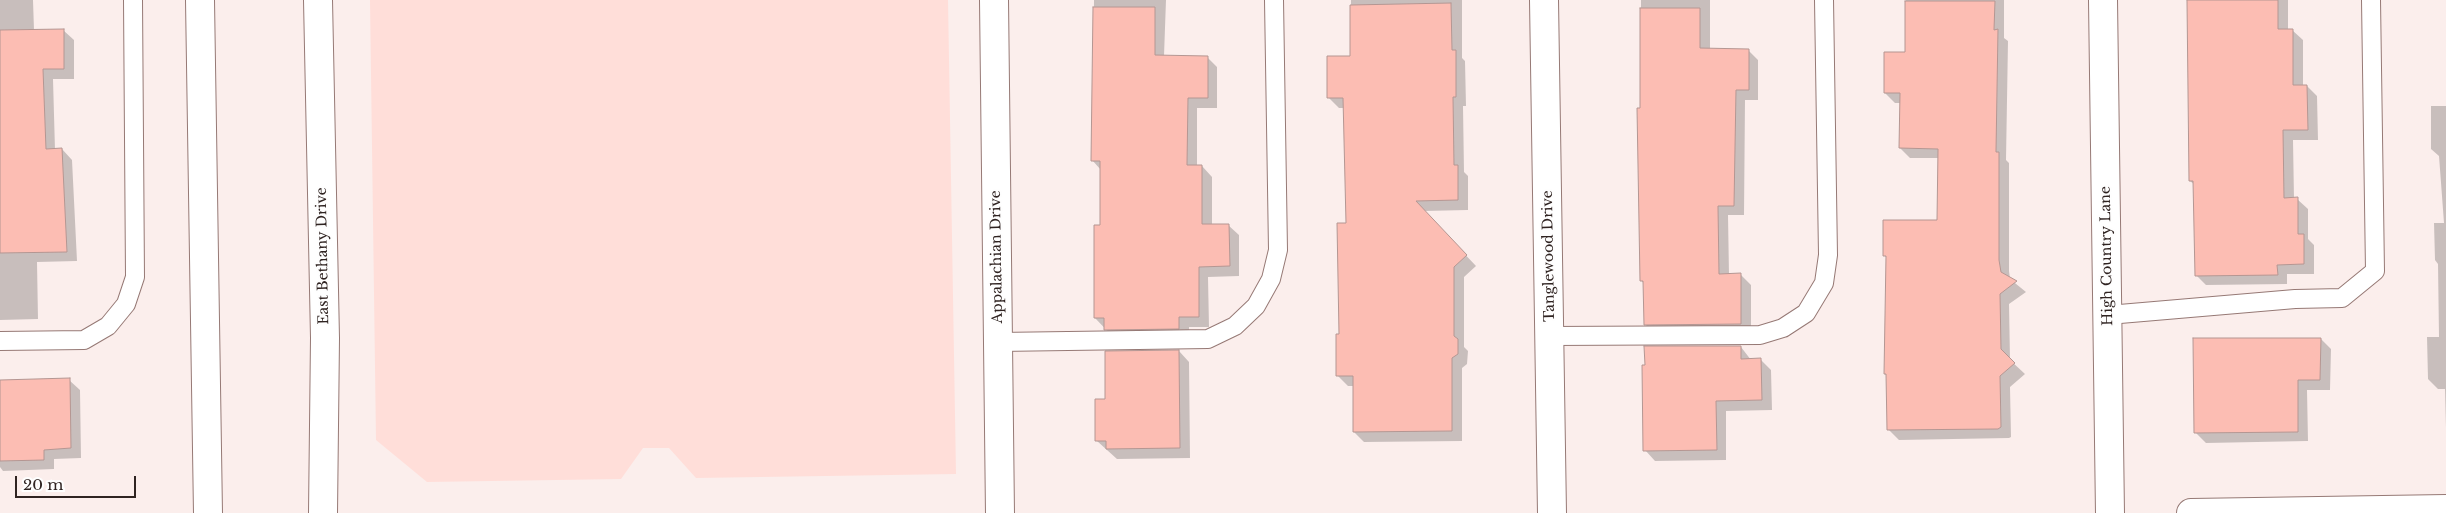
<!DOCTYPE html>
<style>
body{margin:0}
#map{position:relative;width:2446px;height:513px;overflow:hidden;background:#fbeeec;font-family:"Libre Baskerville",serif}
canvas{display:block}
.scale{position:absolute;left:15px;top:476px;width:121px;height:22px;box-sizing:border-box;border:2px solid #2f2321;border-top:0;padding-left:6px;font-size:15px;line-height:18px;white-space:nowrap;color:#2f2321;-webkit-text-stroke:4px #fefefe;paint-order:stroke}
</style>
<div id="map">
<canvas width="2446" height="513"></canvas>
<div class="scale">20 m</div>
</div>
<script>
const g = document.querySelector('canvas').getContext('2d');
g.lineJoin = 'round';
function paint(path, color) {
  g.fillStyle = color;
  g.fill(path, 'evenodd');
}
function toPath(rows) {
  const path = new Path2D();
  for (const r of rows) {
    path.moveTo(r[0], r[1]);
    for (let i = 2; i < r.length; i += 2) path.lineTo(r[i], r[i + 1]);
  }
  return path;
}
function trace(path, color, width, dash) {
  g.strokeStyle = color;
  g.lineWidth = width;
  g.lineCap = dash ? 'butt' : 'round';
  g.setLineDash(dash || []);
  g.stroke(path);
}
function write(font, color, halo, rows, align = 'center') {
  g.font = font + ' "Libre Baskerville",serif';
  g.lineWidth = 4.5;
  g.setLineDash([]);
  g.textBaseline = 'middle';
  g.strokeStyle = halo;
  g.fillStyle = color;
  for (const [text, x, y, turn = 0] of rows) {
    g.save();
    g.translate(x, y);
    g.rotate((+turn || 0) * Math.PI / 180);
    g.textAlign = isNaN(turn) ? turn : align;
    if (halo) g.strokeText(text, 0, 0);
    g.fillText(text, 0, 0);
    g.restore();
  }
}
paint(toPath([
 [370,0,948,0,956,474,696,478,669,448,643,448,621,479,427,482,376,440]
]), '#ffded9');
paint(toPath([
 [0,0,33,0,34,30,63,30,74,40,74,79,53,79,55,150,62,149,72,160,77,261,37,262,38,319,0,320],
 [1094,0,1166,0,1164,56,1207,57,1217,67,1217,108,1197,108,1197,166,1202,166,1212,177,1212,225,1228,225,1239,235,1239,276,1208,277,1209,327,1189,327,1189,339,1116,340,1095,318,1101,226,1101,170,1092,160],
 [1351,0,1462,0,1462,58,1465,61,1466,106,1463,106,1464,172,1468,176,1468,210,1424,211,1476,266,1464,277,1464,347,1468,351,1467,364,1462,368,1462,441,1364,442,1354,432,1354,386,1348,386,1338,376,1348,224,1344,108,1339,108,1329,98,1351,57],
 [1641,0,1710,0,1710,50,1748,50,1758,60,1758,100,1745,100,1744,215,1728,215,1729,275,1741,275,1751,285,1751,334,1655,335,1645,324,1644,284,1641,280],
 [1906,0,2004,0,2004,38,2008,41,2006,160,2009,163,2009,271,2010,279,2026,292,2009,304,2010,360,2025,374,2010,387,2011,437,2009,438,1899,440,1888,429,1887,376,1885,374,1888,259,1885,256,1939,221,1939,158,1910,158,1900,148,1901,103,1895,103,1885,93,1906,54],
 [2189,0,2288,0,2288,30,2292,30,2303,40,2303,86,2307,86,2317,96,2318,140,2293,140,2294,199,2297,199,2308,209,2308,239,2314,245,2314,274,2287,274,2287,284,2206,285,2196,275,2195,185,2190,181],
 [2431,106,2446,106,2446,428,2445,389,2438,389,2428,379,2427,337,2439,337,2438,264,2435,260,2434,223,2444,223,2439,156,2431,149],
 [2321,339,2331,349,2330,390,2307,390,2308,441,2206,443,2196,433],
 [1741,347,1751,360,1761,360,1771,370,1772,410,1726,411,1726,460,1655,461,1645,450],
 [1179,351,1189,362,1190,458,1117,459,1097,441,1107,401],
 [69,380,80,390,81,458,54,459,54,469,3,471,0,467,0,381]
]), '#0003');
const building = toPath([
 [2187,0,2278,0,2278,29,2293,29,2293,85,2307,85,2308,130,2283,130,2284,198,2298,197,2298,234,2304,234,2304,264,2277,265,2278,275,2195,276,2193,181,2189,181,2187,0],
 [1905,1,1995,1,1994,30,1998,29,1996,152,1999,152,1999,260,2001,272,2017,281,2000,294,2001,349,2015,363,2000,376,2001,427,1998,429,1887,430,1886,374,1884,374,1886,256,1883,256,1883,220,1937,220,1938,149,1899,148,1900,93,1884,93,1884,52,1905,52,1905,1],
 [1451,3,1452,50,1456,50,1456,97,1453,97,1454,165,1458,165,1458,200,1416,201,1467,255,1454,267,1454,336,1458,339,1458,354,1452,358,1452,431,1353,432,1353,376,1336,376,1336,334,1339,334,1337,223,1346,223,1343,98,1327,98,1327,56,1350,56,1350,5,1451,3],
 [1093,7,1155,7,1155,55,1208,56,1208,98,1188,98,1187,165,1202,165,1202,224,1229,224,1230,266,1199,267,1199,317,1179,317,1179,329,1104,330,1104,318,1094,318,1094,225,1100,225,1100,161,1091,161,1093,7],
 [1640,8,1700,8,1700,48,1749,49,1749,90,1736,90,1734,206,1718,206,1719,274,1741,273,1741,324,1644,325,1643,281,1640,281,1637,108,1640,108,1640,8],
 [64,29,64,69,43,69,46,149,62,148,67,252,0,253,0,30,64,29],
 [2193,338,2321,338,2320,380,2298,380,2298,432,2194,433,2193,338],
 [1644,346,1741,346,1741,359,1761,358,1762,400,1716,401,1717,450,1643,451,1642,365,1645,365,1644,346],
 [1179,350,1180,448,1106,449,1106,441,1095,441,1095,399,1105,399,1105,351,1179,350],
 [70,378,71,448,44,450,44,460,0,461,0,380,70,378]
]);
paint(building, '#fcbdb3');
trace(building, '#b49692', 1);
const service = toPath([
 [2108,315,2295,299,2342,298,2375,271,2371,0],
 [1550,336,1760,335,1783,328,1806,313,1824,283,1828,255,1824,0],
 [0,341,84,340,108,326,126,304,135,277,133,0],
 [998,342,1208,339,1235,326,1256,306,1271,279,1278,250,1274,0]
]);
const minor = toPath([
 [994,0,1000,513],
 [1544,0,1552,513],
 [2103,0,2110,513]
]);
const tertiary = toPath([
 [2191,513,2446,509]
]);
const secondary = toPath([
 [200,0,208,513],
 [318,0,325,338,323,513]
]);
trace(service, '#967975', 20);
trace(minor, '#967975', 30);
trace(tertiary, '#967975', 30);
trace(secondary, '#967975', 30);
trace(service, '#fff', 18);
trace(minor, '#fff', 28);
trace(tertiary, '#fff', 28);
trace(secondary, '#fff', 28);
write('14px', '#2f2321', '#fefefe', [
 ["East Bethany Drive",323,256,-91],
 ["Tanglewood Drive",1549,256,-91],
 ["High Country Lane",2107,256,-91],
 ["Appalachian Drive",997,257,-91]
]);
</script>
